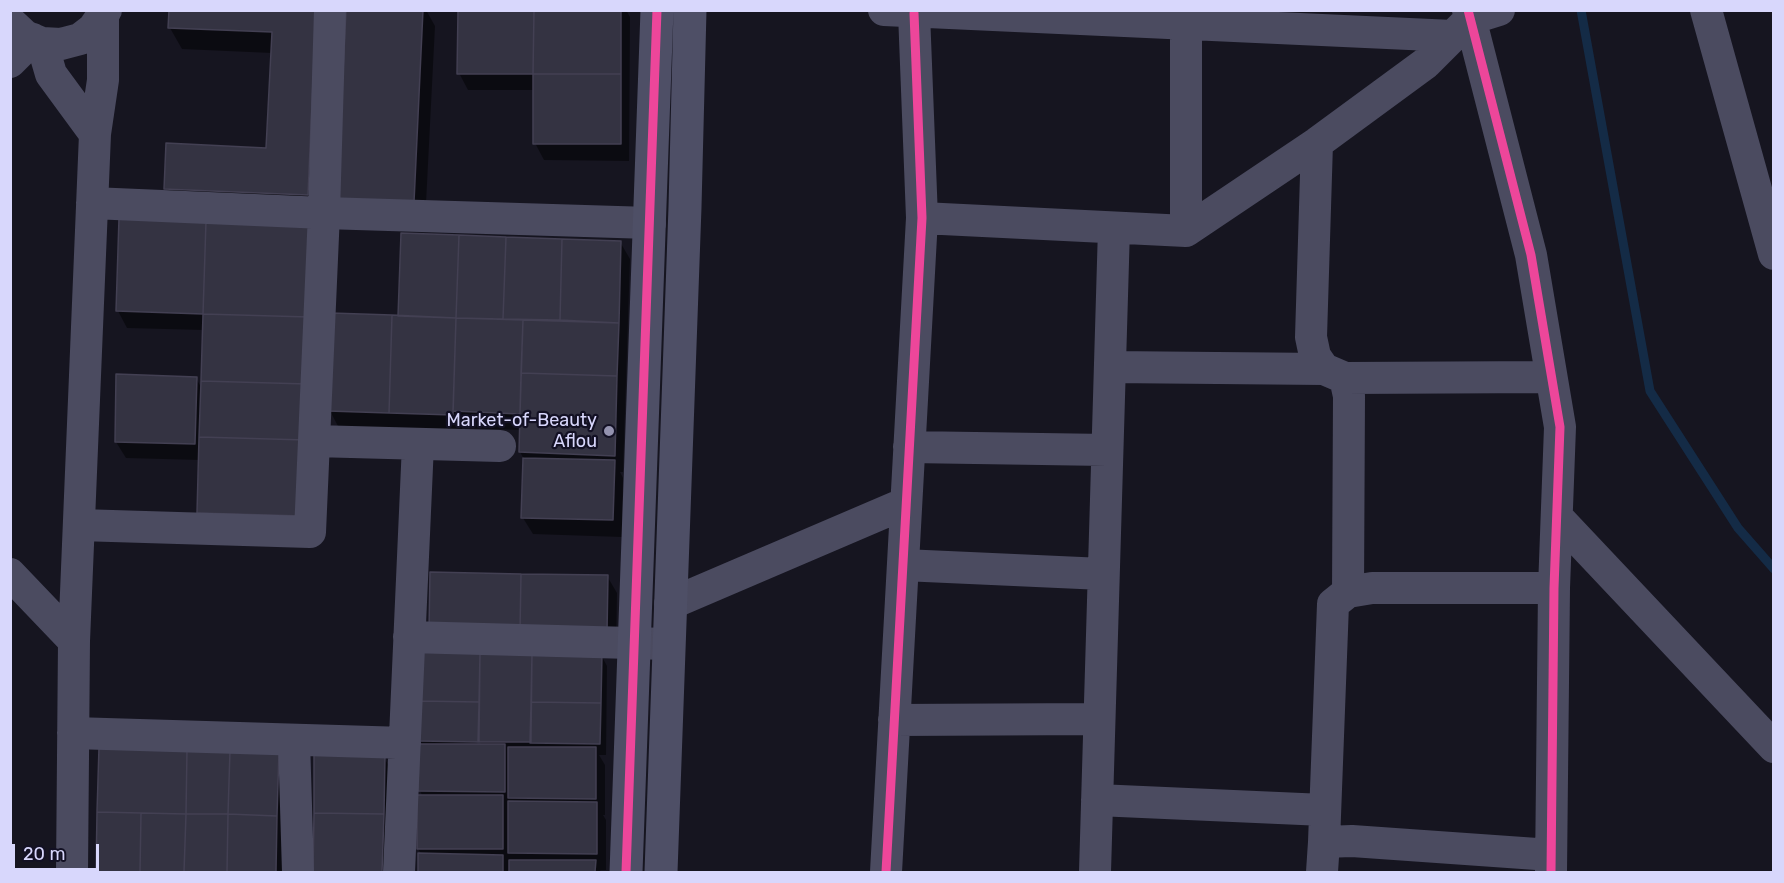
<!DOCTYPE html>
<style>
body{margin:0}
#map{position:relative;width:1784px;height:883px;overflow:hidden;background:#161520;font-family:Rubik,sans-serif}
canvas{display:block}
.frame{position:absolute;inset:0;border:12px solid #d8d7fc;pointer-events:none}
.scale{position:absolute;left:12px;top:844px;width:87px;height:27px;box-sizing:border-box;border:3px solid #d8d7fc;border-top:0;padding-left:8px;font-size:18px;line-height:21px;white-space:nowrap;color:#d8d7fc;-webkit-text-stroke:4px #131124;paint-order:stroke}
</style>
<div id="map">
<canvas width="1784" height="883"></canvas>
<div class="frame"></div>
<div class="scale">20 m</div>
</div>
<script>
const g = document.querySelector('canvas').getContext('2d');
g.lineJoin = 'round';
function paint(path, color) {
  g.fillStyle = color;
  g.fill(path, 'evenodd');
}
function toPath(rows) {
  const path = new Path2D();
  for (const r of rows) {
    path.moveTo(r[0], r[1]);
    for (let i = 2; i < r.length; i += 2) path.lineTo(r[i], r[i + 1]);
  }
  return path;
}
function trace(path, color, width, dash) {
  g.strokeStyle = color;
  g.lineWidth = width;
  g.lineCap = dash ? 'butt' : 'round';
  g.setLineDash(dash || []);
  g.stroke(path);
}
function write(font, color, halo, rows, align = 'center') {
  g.font = font + ' Rubik,sans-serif';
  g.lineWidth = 4.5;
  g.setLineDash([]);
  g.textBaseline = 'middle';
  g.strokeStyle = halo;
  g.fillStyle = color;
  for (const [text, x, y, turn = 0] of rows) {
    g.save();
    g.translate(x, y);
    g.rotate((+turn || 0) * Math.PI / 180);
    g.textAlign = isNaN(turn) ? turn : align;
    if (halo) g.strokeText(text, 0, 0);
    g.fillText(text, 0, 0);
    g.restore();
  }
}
paint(toPath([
 [328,10,319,216,178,210,166,188,268,149,272,53,182,49,170,28],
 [347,10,426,10,435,26,425,223,351,220],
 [459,10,626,10,630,17,629,161,544,160,535,143,535,90,468,90,459,73],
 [311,226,312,532,200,460,126,458,116,442,196,378,202,389,204,330,127,328,118,311],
 [620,242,630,259,623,472,620,472,623,478,622,537,533,534,523,518,524,459,520,452,521,430,462,428,462,431,339,428,330,411,400,317],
 [607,576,617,593,616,650,440,646],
 [479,653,482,658,601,655,607,666,606,755,599,755,605,765,605,815,603,815,606,820,606,870,600,870,601,872,419,872,419,855,422,855,418,849,423,797,420,791,423,745,420,741],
 [476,735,482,746,479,746,473,737],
 [100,748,278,752,284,763,285,872,97,872],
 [316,756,384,757,393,774,391,872,314,872]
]), '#0007');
trace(toPath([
 [1581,10,1650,391,1738,528,1774,569]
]), '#142b46', 9);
const building = toPath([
 [169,10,316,10,308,195,164,189,166,143,266,148,272,32,168,28,169,10],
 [346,10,423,10,414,202,337,199,346,10],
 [458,10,534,10,533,74,457,74,458,10],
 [534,10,621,10,621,74,533,74,534,10],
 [533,74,621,74,621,144,533,144,533,74],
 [119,218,206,221,203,314,116,311,119,218],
 [206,221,312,224,309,317,203,314,206,221],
 [401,233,459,235,456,318,398,316,401,233],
 [459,235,506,237,503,319,456,318,459,235],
 [506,237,562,239,560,320,503,319,506,237],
 [562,239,621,241,619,323,560,320,562,239],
 [331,313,392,315,389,413,328,411,331,313],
 [203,314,309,317,307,384,201,381,203,314],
 [392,315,456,318,453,415,389,413,392,315],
 [456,318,523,320,520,414,453,411,456,318],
 [523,320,619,323,617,376,521,373,523,320],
 [521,373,617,376,615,456,519,452,521,373],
 [116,374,197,377,195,444,115,442,116,374],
 [201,381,307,384,306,440,199,437,201,381],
 [199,437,306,440,303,516,197,513,199,437],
 [523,458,615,460,613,520,521,518,523,458],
 [430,572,521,574,520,631,429,630,430,572],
 [521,574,608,575,607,633,520,631,521,574],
 [420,650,480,652,479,702,419,701,420,650],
 [480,652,532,652,531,742,479,742,480,652],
 [532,652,602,653,601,703,531,702,532,652],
 [419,701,479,702,478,742,419,741,419,701],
 [531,702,601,703,600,744,530,743,531,702],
 [419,744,505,744,505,792,418,791,419,744],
 [99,747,187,749,186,814,97,812,99,747],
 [508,747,596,747,596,799,508,798,508,747],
 [187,749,230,750,228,814,186,814,187,749],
 [230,750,279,751,277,816,228,814,230,750],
 [314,754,385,756,384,814,314,813,314,754],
 [417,795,503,795,503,849,417,849,417,795],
 [508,801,597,802,597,854,508,853,508,801],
 [97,812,141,813,140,872,96,872,97,812],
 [141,813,186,814,184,872,140,872,141,813],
 [314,813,384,814,382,872,313,872,314,813],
 [186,814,228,814,227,872,184,872,186,814],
 [228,814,277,816,276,872,227,872,228,814],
 [418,853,503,855,503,872,418,872,418,853],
 [509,860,596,860,595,872,509,872,509,860]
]);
paint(building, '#343342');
trace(building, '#434053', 1.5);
trace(toPath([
 [884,10,1453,36],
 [1468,10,1531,255,1560,427,1554,588,1551,872],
 [1706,10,1774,254],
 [10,22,25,36,42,43,61,44,80,39,93,29,106,10],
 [1186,25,1186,231],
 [42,43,51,74,95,134,103,80,103,18],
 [10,62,33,39],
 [1317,143,1311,337,1315,356,1324,369,1345,378,1349,396,1348,592],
 [92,203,324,213,650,223],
 [922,218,1186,231,1317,143,1426,63,1470,19,1499,10],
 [1110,367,1324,369],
 [1345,378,1551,377],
 [314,441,500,446],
 [909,447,1107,450],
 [1557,517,1774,747],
 [79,525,310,532,324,213,330,10],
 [903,565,1103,574],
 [10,574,74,641],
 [670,604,906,503],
 [409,637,668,644],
 [894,720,1099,719],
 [73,733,405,743],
 [294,740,298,872],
 [1097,800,1324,810],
 [1324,842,1333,604,1348,592,1372,588,1554,588],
 [72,872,74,641,95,134],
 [399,872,418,444],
 [886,872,922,218,914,13],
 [1095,872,1114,228],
 [1322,872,1324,842,1352,841,1551,855]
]), '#4b4b60', 32);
trace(toPath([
 [626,872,657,10],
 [661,872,685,207,690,10]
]), '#4e4f66', 33);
trace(toPath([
 [1468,10,1531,255,1560,427,1554,588,1551,872],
 [626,872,657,10],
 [886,872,922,218,914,13]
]), '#ed469a', 9);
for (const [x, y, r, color] of [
 [609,431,6,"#9493af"]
]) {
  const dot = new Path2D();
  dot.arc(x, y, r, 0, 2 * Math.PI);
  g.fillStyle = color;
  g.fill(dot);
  trace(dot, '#131124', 2);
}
write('18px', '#d8d7fc', '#131124', [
 ["Market-of-Beauty",597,421],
 ["Aflou",597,442]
], 'right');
</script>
